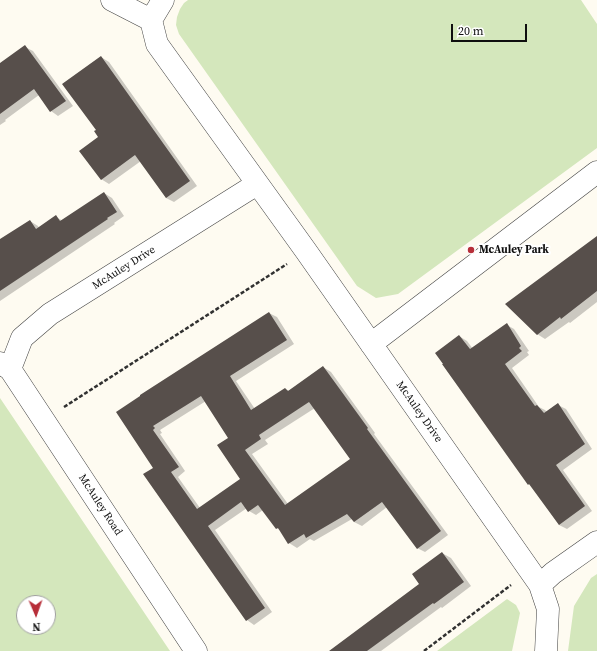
<!DOCTYPE html>
<style>
body{margin:0}
#map{position:relative;width:597px;height:651px;overflow:hidden;background:#fefbf1;font-family:"Source Serif 4",serif}
canvas{display:block}
.north{position:absolute;left:16px;top:595px;width:40px;height:40px;box-sizing:border-box;background:#fff;border:1px solid #9f9f9f;border-radius:50%;rotate:178deg;font-size:11px;font-weight:700;line-height:16px;text-align:center;color:#0f0f0f}
.north::after{content:'';display:block;margin:auto;width:14px;height:18px;background:#b72e39;clip-path:polygon(50% 0,100% 100%,50% 72%,0 100%)}
.scale{position:absolute;left:451px;top:24px;width:76px;height:18px;box-sizing:border-box;border:2px solid #0f0f0f;border-top:0;padding-left:5px;font-size:12px;line-height:14px;white-space:nowrap;color:#0f0f0f;-webkit-text-stroke:3px #fff;paint-order:stroke}
</style>
<div id="map">
<canvas width="597" height="651"></canvas>
<div class="north">N</div>
<div class="scale">20 m</div>
</div>
<script>
const g = document.querySelector('canvas').getContext('2d');
g.lineJoin = 'round';
function paint(path, color) {
  g.fillStyle = color;
  g.fill(path, 'evenodd');
}
function toPath(rows) {
  const path = new Path2D();
  for (const r of rows) {
    path.moveTo(r[0], r[1]);
    for (let i = 2; i < r.length; i += 2) path.lineTo(r[i], r[i + 1]);
  }
  return path;
}
function trace(path, color, width, dash) {
  g.strokeStyle = color;
  g.lineWidth = width;
  g.lineCap = dash ? 'butt' : 'round';
  g.setLineDash(dash || []);
  g.stroke(path);
}
function write(font, color, halo, rows, align = 'center') {
  g.font = font + ' "Source Serif 4",serif';
  g.lineWidth = 4;
  g.setLineDash([]);
  g.textBaseline = 'middle';
  g.strokeStyle = halo;
  g.fillStyle = color;
  for (const [text, x, y, turn = 0] of rows) {
    g.save();
    g.translate(x, y);
    g.rotate((+turn || 0) * Math.PI / 180);
    g.textAlign = isNaN(turn) ? turn : align;
    if (halo) g.strokeText(text, 0, 0);
    g.fillText(text, 0, 0);
    g.restore();
  }
}
paint(toPath([
 [188,0,581,0,597,24,597,148,398,294,376,298,357,286,179,34,176,25,177,17,180,9,184,3],
 [0,398,170,651,0,651],
 [24,603,48,603,48,627,24,627],
 [597,574,597,651,568,651,574,606,591,578],
 [507,599,516,605,520,613,512,651,437,651]
]), '#d4e7bc');
paint(toPath([
 [25,47,33,51,73,106,58,116,51,111,39,95,5,120,6,121,0,125,0,64],
 [101,57,109,62,197,186,174,202,166,198,141,161,109,184,101,179,100,137,97,130],
 [104,193,112,198,124,216,114,223,115,224,0,301,0,240,30,221,38,226,39,228,56,217,63,221],
 [597,238,597,302,570,323,569,322,545,339,537,334],
 [269,313,277,317,294,344,236,381,255,409,285,389,290,391,323,367,331,372,375,433,374,434,448,535,425,552,417,548,387,507,362,526,354,522,352,519,314,541,310,539,297,548,289,543,281,531,277,528,263,510,256,515,249,511,247,508,215,530,272,612,254,625,247,620,154,468,118,412],
 [206,401,230,438,241,479,200,508,178,477,185,471,160,434,162,433,160,430],
 [315,408,352,459,288,504,252,454,268,444,265,440],
 [507,325,514,329,529,351,527,352,529,355,512,368,539,407,545,410,547,412,558,405,566,409,592,449,563,470,592,511,567,529,559,525,532,486,529,484,443,365,459,336,467,341,473,349],
 [442,553,451,558,471,586,442,608,441,607,381,651,330,651,421,584]
]), '#0003');
paint(toPath([
 [25,45,66,101,50,112,34,89,0,114,0,63],
 [101,56,190,181,166,198,135,155,101,180,79,151,98,137,94,131,96,130,62,84],
 [104,192,117,212,107,218,108,219,0,291,0,239,30,220,36,229,56,215,60,221],
 [597,236,597,291,561,319,560,317,537,335,505,304],
 [269,312,287,340,230,376,251,410,285,388,288,391,323,366,368,428,367,429,441,531,417,549,382,502,354,522,347,514,306,538,304,534,288,544,278,528,276,529,258,505,248,512,241,502,208,526,265,608,246,621,143,474,153,468,116,412,140,396,140,395],
 [201,396,228,438,217,445,240,479,197,509,171,472,179,467,153,430,155,428,153,426],
 [309,402,350,459,285,505,245,450,261,439,259,435],
 [507,323,521,346,519,348,522,351,505,364,535,406,537,405,544,413,558,403,585,444,556,465,585,506,559,525,529,484,528,485,442,364,443,364,435,353,459,335,470,349],
 [442,552,464,582,434,604,433,603,367,651,329,651,419,584,412,574]
]), '#574f4b');
const minor = toPath([
 [112,0,151,20],
 [163,0,151,20,157,44,306,251,540,585,548,609,546,651],
 [371,344,597,172],
 [0,363,10,369,196,651],
 [10,369,22,338,50,314,257,184],
 [540,585,553,573,597,542]
]);
trace(minor, '#424242', 23);
trace(toPath([
 [64,407,287,264],
 [424,651,511,585]
]), '#313131', 2.5, [4, 2]);
trace(minor, '#fff', 22);
for (const [x, y, r, color] of [
 [471,250,4,"#b72e39"]
]) {
  const dot = new Path2D();
  dot.arc(x, y, r, 0, 2 * Math.PI);
  g.fillStyle = color;
  g.fill(dot);
  trace(dot, '#fff', 1.5);
}
write('bold 11px', '#0f0f0f', '#fff', [
 ["McAuley Park",479,250]
], 'left');
write('11px', '#0f0f0f', '#fff', [
 ["McAuley Drive",124,268,-32],
 ["McAuley Drive",419,412,55],
 ["McAuley Road",100,505,57]
]);
</script>
